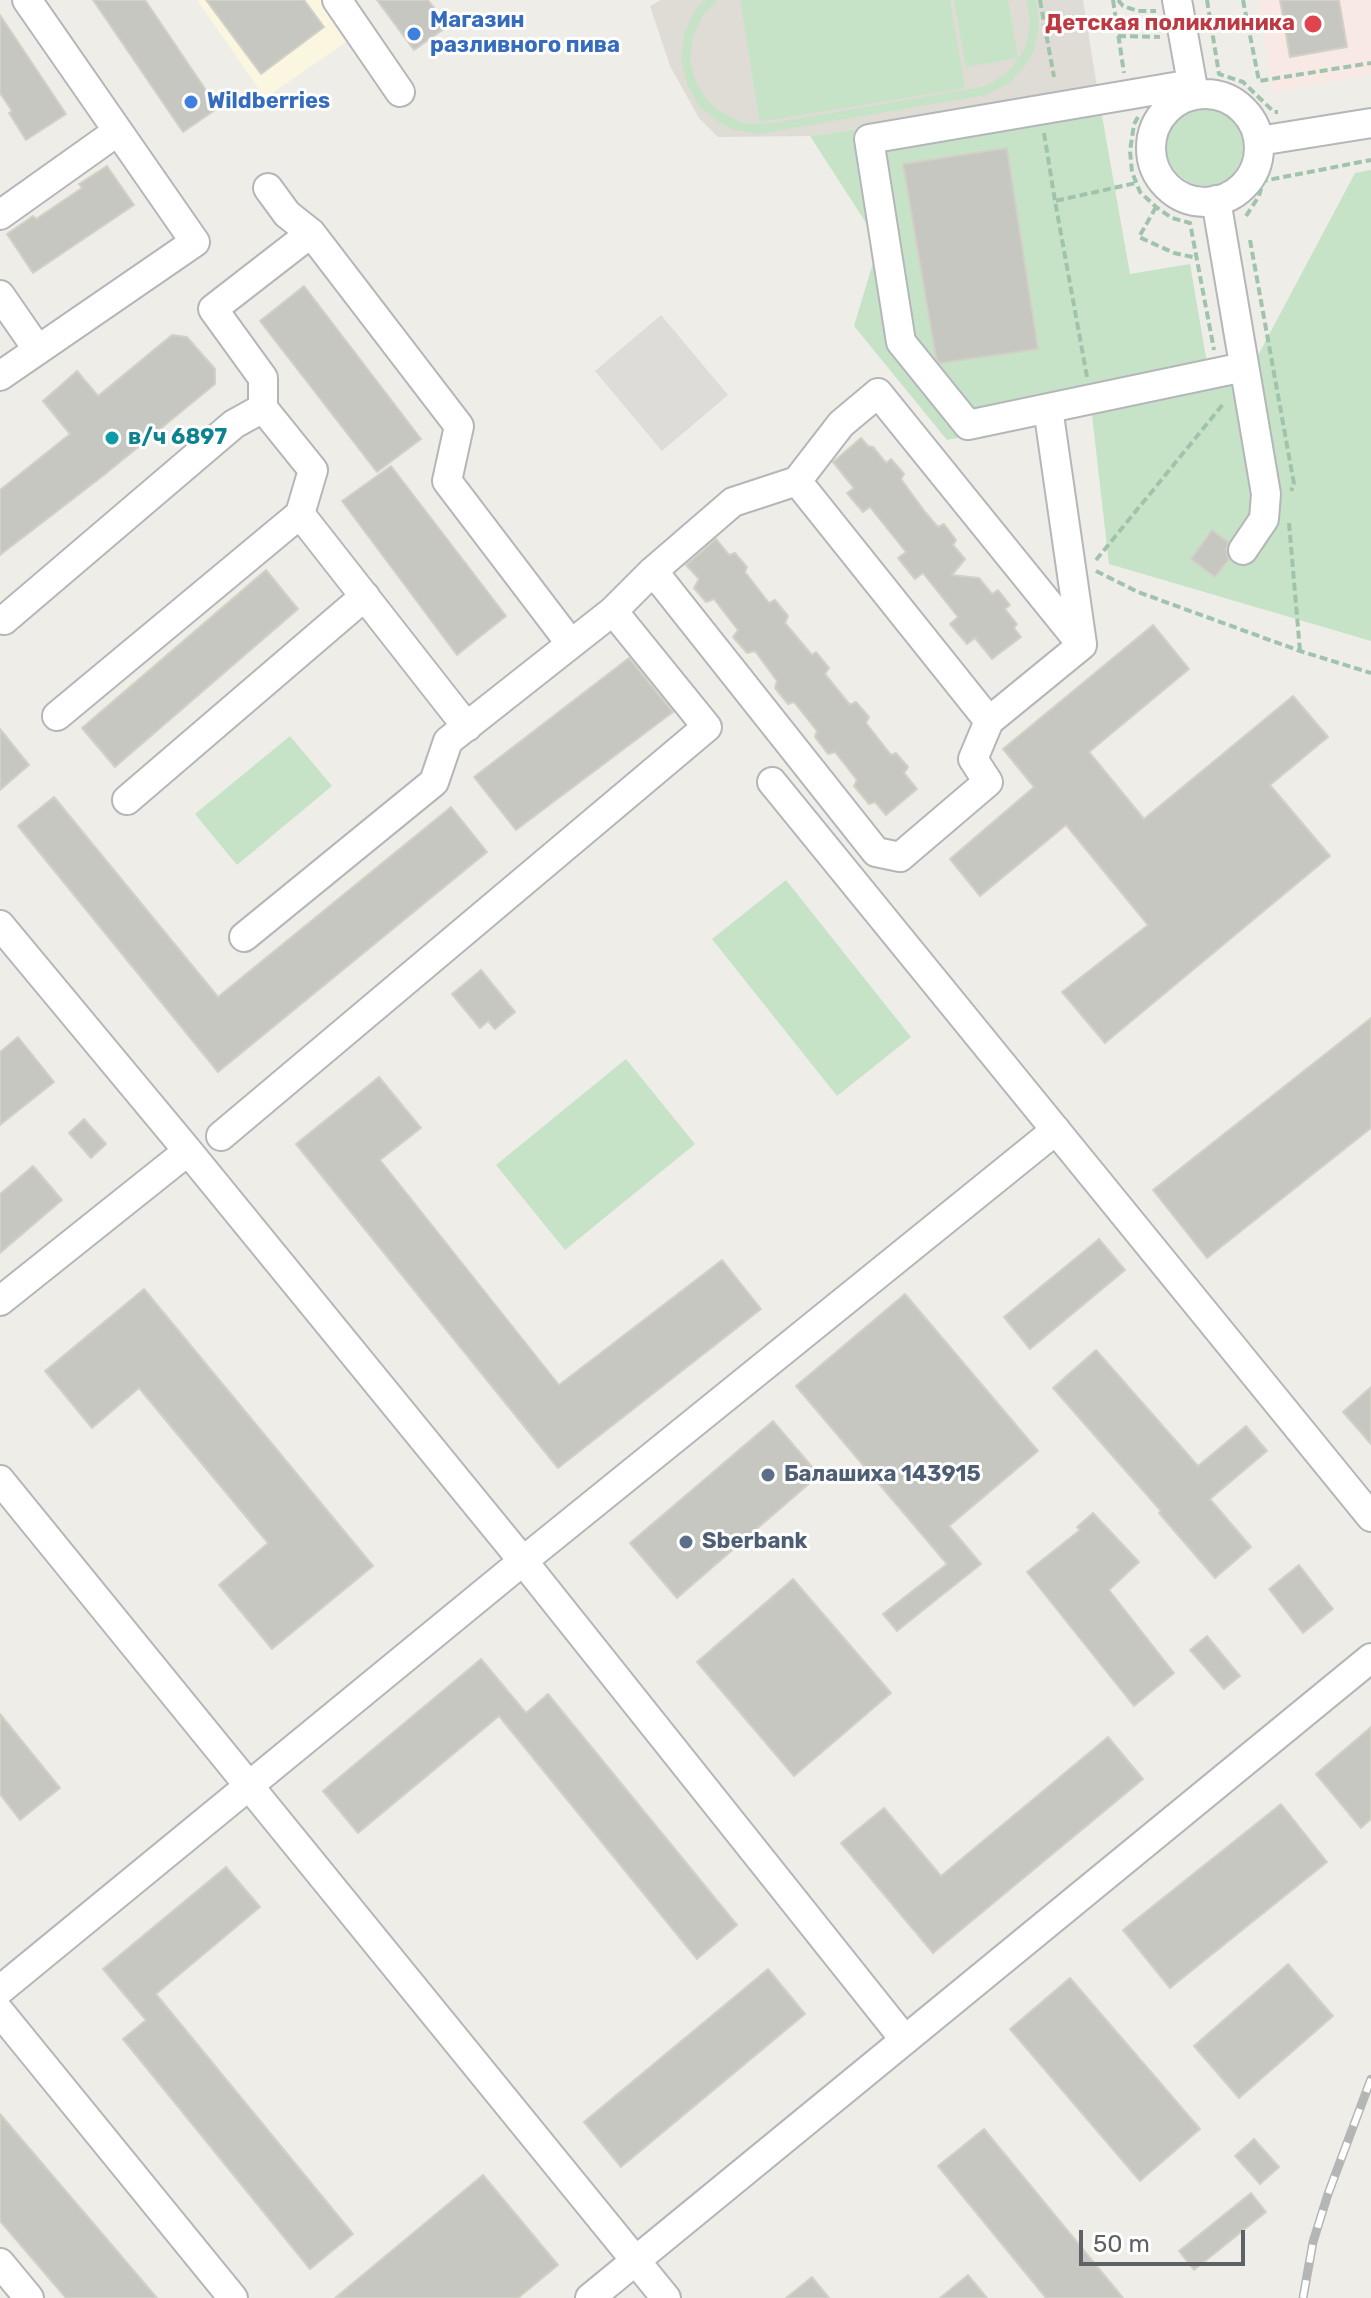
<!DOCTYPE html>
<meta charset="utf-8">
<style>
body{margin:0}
#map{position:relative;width:1371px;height:2298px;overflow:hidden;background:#efede7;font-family:Rubik,sans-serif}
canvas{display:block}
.scale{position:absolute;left:1079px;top:2230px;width:166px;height:36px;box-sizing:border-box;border:4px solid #5e6165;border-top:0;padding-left:10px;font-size:24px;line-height:28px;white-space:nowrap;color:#5e6165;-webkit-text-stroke:6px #fff;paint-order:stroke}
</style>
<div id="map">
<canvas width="1371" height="2298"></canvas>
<div class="scale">50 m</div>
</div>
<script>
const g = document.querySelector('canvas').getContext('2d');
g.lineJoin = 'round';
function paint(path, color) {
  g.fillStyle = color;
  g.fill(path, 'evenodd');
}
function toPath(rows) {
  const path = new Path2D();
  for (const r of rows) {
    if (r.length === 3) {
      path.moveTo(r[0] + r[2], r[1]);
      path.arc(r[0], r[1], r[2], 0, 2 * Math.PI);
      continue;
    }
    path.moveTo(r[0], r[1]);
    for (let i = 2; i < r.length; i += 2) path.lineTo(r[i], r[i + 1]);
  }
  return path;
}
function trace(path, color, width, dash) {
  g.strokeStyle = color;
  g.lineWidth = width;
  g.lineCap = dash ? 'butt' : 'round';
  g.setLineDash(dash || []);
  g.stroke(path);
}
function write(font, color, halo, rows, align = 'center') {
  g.font = font + ' Rubik,sans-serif';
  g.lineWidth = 6;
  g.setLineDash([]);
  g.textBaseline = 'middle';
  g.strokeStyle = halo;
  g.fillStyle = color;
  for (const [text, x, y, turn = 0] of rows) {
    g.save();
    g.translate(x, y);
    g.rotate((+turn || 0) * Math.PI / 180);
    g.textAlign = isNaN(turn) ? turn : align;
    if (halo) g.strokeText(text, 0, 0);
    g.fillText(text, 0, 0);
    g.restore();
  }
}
paint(toPath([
 [197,0,326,0,352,38,265,98]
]), '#faf6e0');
paint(toPath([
 [661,315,728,395,662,451,595,371]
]), '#dedcd9');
paint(toPath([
 [661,0,1083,0,1098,93,810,136,718,137,699,118,670,66,650,6]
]), '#dedcd5');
paint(toPath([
 [1258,0,1371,0,1371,75,1273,92]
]), '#f9e9e5');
paint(toPath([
 [704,0,717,0,703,15,693,36,690,60,696,83,709,102,718,110,738,121,750,124,773,123,986,86,1006,74,1014,65,1026,46,1030,24,1027,0,1036,0,1039,25,1034,51,1027,63,1009,83,986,95,758,134,732,129,720,123,699,106,687,84,681,60,684,35,694,12],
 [740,0,950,0,965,88,760,122],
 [954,0,1008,0,1018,58,966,67],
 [1098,93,1130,274,1190,264,1207,363,1040,421,947,440,854,326,879,243,810,136],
 [1206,146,40],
 [1371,170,1371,641,1109,564,1092,415,1246,378,1355,173],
 [290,736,332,786,237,865,195,814],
 [786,880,911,1037,837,1096,712,939],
 [626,1059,695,1144,565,1250,496,1165]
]), '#c6e3c8');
const building = toPath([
 [93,0,145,0,218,108,183,132,93,0],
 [206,0,304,0,324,27,261,74,206,0],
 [377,0,428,0,448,26,414,50,377,0],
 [1280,0,1339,0,1347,47,1290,57,1280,0],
 [0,15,66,114,26,140,9,113,12,111,0,93,0,15],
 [1007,148,1038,349,940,363,936,358,903,164,1007,148],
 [107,166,134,205,33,273,7,234,33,216,36,219,82,188,79,184,107,166],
 [304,286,421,439,377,472,260,321,304,286],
 [172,335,187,337,215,369,215,384,104,475,0,555,0,490,70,434,43,401,77,371,98,396,172,335],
 [861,438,868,446,873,447,886,463,891,459,904,474,901,479,925,512,938,527,944,524,956,540,953,545,965,559,952,575,979,578,992,594,998,590,1010,605,1005,609,1017,624,1014,628,1021,637,992,659,975,638,967,644,950,624,958,617,923,573,915,579,898,558,906,552,870,507,863,512,847,493,854,488,833,462,861,438],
 [391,466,506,616,457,655,342,501,391,466],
 [1212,530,1228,542,1226,550,1229,559,1215,577,1191,559,1212,530],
 [716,539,729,555,735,553,747,567,745,572,769,603,775,600,788,616,785,623,812,655,816,652,829,668,825,674,850,705,856,702,869,717,866,723,891,755,896,753,908,767,904,773,917,789,886,815,875,802,869,804,854,786,857,780,835,752,828,754,815,737,817,731,794,702,788,704,775,688,777,681,755,651,747,653,733,637,738,630,714,599,706,602,694,588,699,579,686,565,716,539],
 [266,570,298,609,115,767,82,728,266,570],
 [1153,625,1189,669,1089,752,1144,819,1293,696,1328,737,1270,785,1330,856,1105,1043,1062,992,1148,925,1066,825,980,896,950,859,1034,787,1003,749,1153,625],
 [629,658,673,712,516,830,474,777,629,658],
 [0,729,29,765,0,790,0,729],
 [54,797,218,997,451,807,487,852,218,1072,18,826,54,797],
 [481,970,515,1012,495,1029,488,1021,480,1028,452,994,481,970],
 [1371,1018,1371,1128,1207,1258,1153,1190,1371,1018],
 [18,1037,54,1082,0,1125,0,1052,18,1037],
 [379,1077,421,1128,380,1160,559,1385,722,1260,761,1309,558,1468,296,1144,379,1077],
 [84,1119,106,1144,91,1158,69,1133,84,1119],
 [33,1166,62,1200,0,1253,0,1194,33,1166],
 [1099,1239,1125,1270,1030,1349,1004,1317,1099,1239],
 [144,1289,373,1566,272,1649,219,1585,268,1543,139,1388,92,1428,45,1371,144,1289],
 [905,1294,1038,1451,949,1526,981,1564,897,1631,883,1614,947,1564,796,1386,905,1294],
 [1096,1350,1198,1466,1246,1426,1267,1451,1210,1499,1251,1547,1215,1578,1159,1513,1161,1511,1053,1388,1096,1350],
 [1371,1387,1371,1444,1343,1412,1371,1387],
 [773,1421,819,1475,677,1598,630,1543,773,1421],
 [1093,1513,1139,1562,1109,1590,1174,1673,1134,1706,1027,1572,1080,1530,1077,1527,1093,1513],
 [1299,1565,1333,1609,1303,1633,1269,1589,1299,1565],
 [793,1579,891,1693,794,1776,697,1662,793,1579],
 [1207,1636,1240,1676,1224,1689,1190,1650,1207,1636],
 [481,1659,526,1713,548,1694,737,1925,697,1959,499,1716,358,1833,323,1791,481,1659],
 [0,1714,60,1788,20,1820,0,1794,0,1714],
 [1371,1727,1371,1819,1361,1828,1316,1774,1371,1727],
 [1108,1737,1143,1779,933,1953,841,1843,884,1808,941,1876,1108,1737],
 [1281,1804,1327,1862,1170,1988,1123,1930,1281,1804],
 [226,1867,260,1907,156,1994,353,2234,310,2269,123,2039,146,2020,103,1969,226,1867],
 [1288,1964,1333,2016,1239,2098,1194,2046,1288,1964],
 [768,1969,805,2014,621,2167,584,2122,768,1969],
 [1070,1978,1200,2129,1140,2181,1010,2029,1070,1978],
 [0,2114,157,2298,66,2298,0,2221,0,2114],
 [984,2129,1123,2298,1046,2298,938,2166,984,2129],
 [1254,2139,1279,2167,1260,2184,1235,2156,1254,2139],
 [483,2175,558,2265,518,2298,335,2298,483,2175],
 [1251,2193,1266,2212,1194,2270,1179,2251,1251,2193],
 [968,2275,987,2298,940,2298,968,2275],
 [812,2277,829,2298,786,2298,812,2277]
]);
paint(building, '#c7c7c1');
trace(building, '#d3d0c6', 2);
const minor = toPath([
 [337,0,400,92],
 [1177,0,1194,94],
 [1192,84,869,139,901,342,968,425,1244,367],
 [1205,148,54],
 [1259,141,1371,123],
 [1216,200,1266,494,1264,519,1243,550],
 [0,215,118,131],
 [311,233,213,309,263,378,263,408,313,470,300,514,467,727],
 [0,295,38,350],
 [0,376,195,242,27,0],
 [1048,408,1082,644],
 [797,481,989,721],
 [613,611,653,571,733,502,797,481,841,424,878,393,1082,645,989,721,973,759,988,782,900,857,876,852,653,571],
 [4,620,234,424,263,408],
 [57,716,300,514],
 [772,782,1371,1517],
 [127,800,365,596],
 [0,925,188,1151,523,1561,905,2040],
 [244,937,434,782,448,741,571,644],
 [221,1136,707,727,613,611,571,644,447,481,459,426,311,233,287,214,268,188],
 [0,1301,188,1151],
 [0,1480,666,2298],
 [0,1990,523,1561,1056,1130],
 [0,2012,233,2298],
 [0,2263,29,2298],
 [590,2298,1371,1658]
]);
trace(minor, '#b4b6ba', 32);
trace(toPath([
 [1040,0,1054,77],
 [1113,0,1124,73],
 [1118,0,1123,6,1138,11,1156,11],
 [1207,0,1219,74,1243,82,1274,112,1278,112],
 [1243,0,1259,81,1371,63],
 [1118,36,1160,37],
 [1138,117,1134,124,1130,151,1132,172,1140,192,1156,207,1172,218,1190,223,1214,350],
 [1044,133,1055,201],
 [1156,207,1139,237,1174,253,1197,258],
 [1246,216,1259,196,1263,181,1371,160],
 [1250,240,1294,484,1291,491],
 [1087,377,1055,201,1136,183],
 [1289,523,1300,651],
 [1096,560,1224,403],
 [1096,571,1138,592,1300,651,1371,673]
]), '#a0c3ac', 4, [8, 4]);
trace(minor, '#fff', 28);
const rail = toPath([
 [1303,2298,1313,2242,1328,2194,1371,2079]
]);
trace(rail, '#b4b5b5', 9);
trace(rail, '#fff', 6, [18]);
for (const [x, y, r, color] of [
 [1313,24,10,"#e0444e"],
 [414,34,8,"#3f7fe0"],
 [191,102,8,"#3f7fe0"],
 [112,438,8,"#0f9aa8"],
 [768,1475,8,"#5c6f8a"],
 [686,1542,8,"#5c6f8a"]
]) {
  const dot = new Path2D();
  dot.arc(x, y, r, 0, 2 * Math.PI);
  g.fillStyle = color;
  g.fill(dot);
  trace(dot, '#fff', 3);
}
write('bold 22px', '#366cbe', '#fff', [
 ["Магазин",430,21],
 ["разливного пива",430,46],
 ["Wildberries",207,102]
], 'left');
write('bold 22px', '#be3a42', '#fff', [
 ["Детская поликлиника",1295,24]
], 'right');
write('bold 22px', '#0d838f', '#fff', [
 ["в/ч 6897",128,438]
], 'left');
write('bold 22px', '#4e5e75', '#fff', [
 ["Балашиха 143915",784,1475],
 ["Sberbank",702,1542]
], 'left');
</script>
